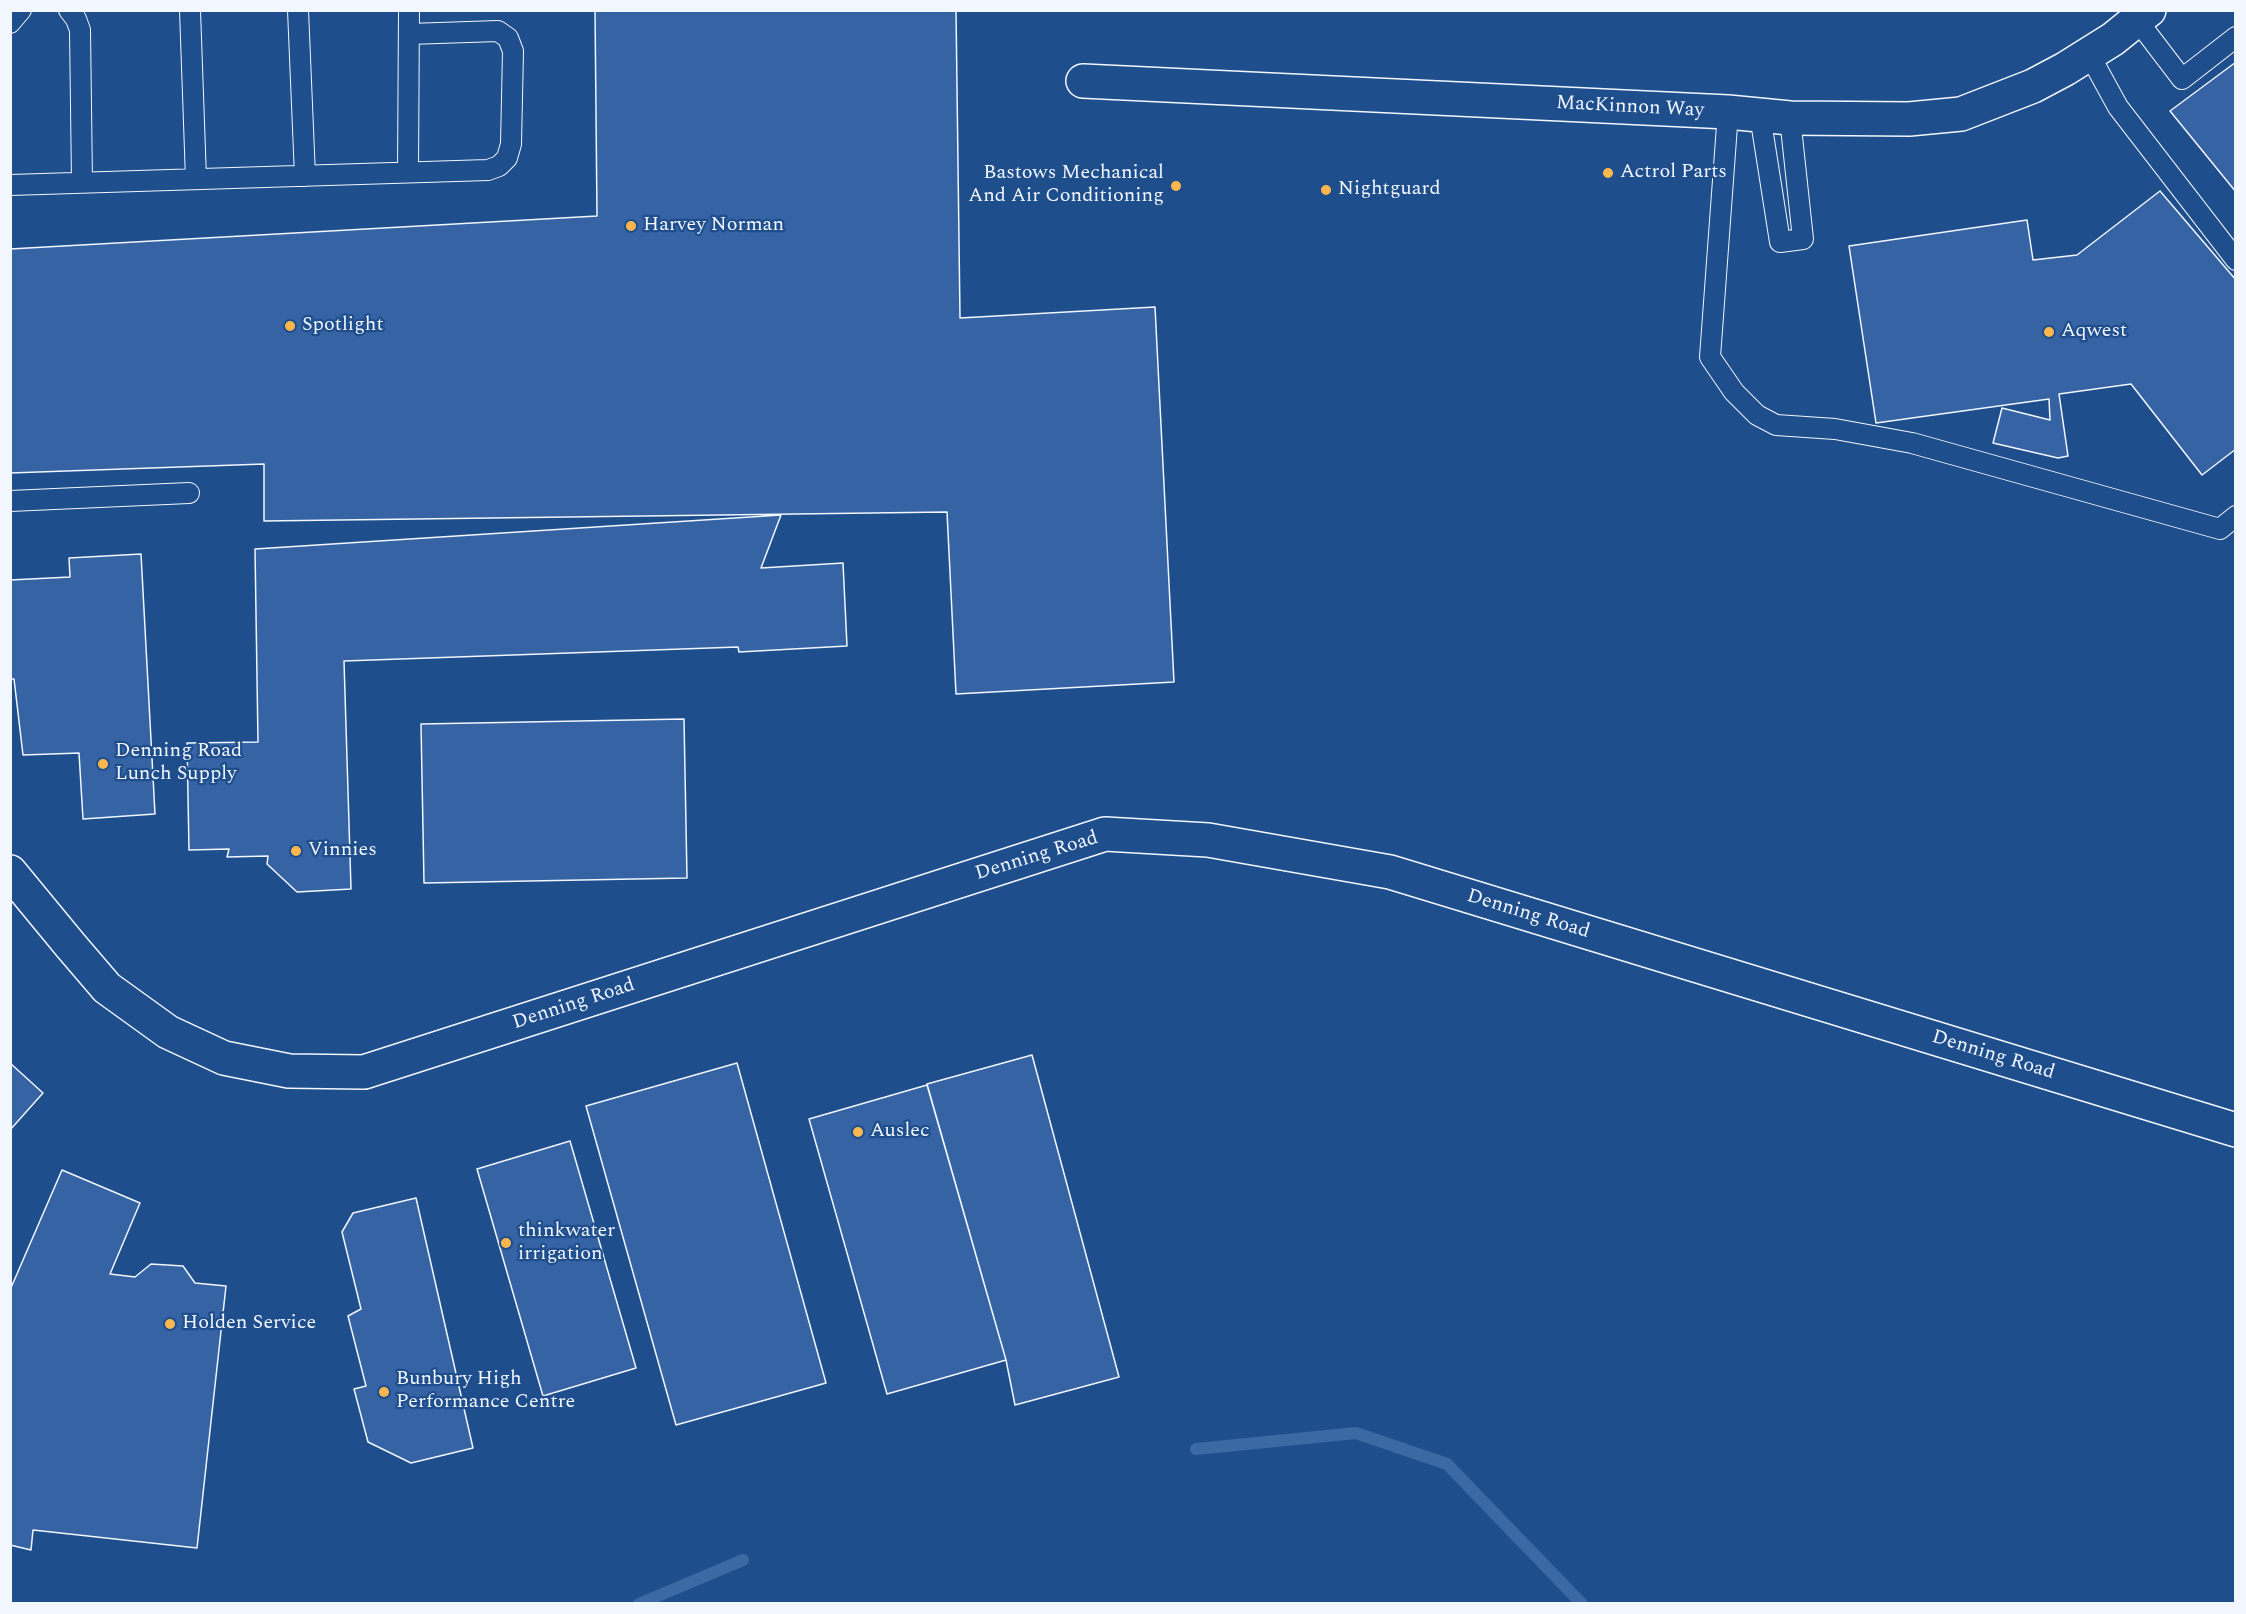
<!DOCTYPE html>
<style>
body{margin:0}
#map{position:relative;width:2246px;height:1614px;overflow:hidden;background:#1f4e8c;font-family:Spectral,serif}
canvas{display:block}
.frame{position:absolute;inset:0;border:12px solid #f2f6ff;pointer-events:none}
</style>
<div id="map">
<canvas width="2246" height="1614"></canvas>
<div class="frame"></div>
</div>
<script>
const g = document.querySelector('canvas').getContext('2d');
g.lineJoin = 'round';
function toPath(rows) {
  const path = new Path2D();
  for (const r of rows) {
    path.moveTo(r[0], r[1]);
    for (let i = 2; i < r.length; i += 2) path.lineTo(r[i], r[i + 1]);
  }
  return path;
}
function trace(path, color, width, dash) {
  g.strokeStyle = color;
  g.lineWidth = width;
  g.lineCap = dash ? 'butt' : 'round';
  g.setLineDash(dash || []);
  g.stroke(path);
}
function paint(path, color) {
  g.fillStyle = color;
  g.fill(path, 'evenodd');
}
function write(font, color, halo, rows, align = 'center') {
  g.font = font + ' Spectral,serif';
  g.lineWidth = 4.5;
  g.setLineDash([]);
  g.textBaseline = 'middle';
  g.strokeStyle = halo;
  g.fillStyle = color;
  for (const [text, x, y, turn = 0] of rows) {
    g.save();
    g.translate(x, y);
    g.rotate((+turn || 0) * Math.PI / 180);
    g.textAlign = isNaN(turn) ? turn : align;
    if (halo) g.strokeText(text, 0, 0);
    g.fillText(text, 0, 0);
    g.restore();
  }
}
trace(toPath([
 [1196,1449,1356,1433,1447,1464,1582,1604],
 [639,1604,743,1560]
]), '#3b69a3', 12);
const building = toPath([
 [595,10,956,10,960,318,1155,307,1174,682,956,694,947,512,264,521,264,464,10,473,10,249,597,216,595,10],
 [2236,62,2236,192,2170,111,2236,62],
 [2160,191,2236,280,2236,449,2202,475,2131,384,2059,394,2068,456,2058,458,1993,443,2002,408,2050,420,2049,399,1876,423,1849,246,2027,220,2033,260,2077,255,2160,191],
 [781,515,761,568,843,563,847,646,739,652,738,647,344,661,351,889,297,892,267,864,268,856,227,857,229,849,189,850,187,743,258,742,255,549,781,515],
 [141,554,155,814,83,819,79,753,23,755,14,679,10,679,10,580,70,577,69,558,141,554],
 [684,719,687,878,424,883,421,724,684,719],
 [1032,1055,1119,1377,1015,1405,1006,1360,927,1084,1032,1055],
 [10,1063,43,1093,10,1130,10,1063],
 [737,1063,826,1383,676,1425,586,1106,737,1063],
 [927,1085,1006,1360,887,1394,809,1119,927,1085],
 [570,1141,636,1368,543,1396,477,1169,570,1141],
 [62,1170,140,1203,110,1274,135,1277,151,1264,183,1266,195,1283,226,1286,197,1548,33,1530,31,1550,10,1545,10,1290,62,1170],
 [416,1198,473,1448,411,1463,368,1442,354,1389,366,1386,348,1316,361,1309,342,1232,353,1213,416,1198]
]);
paint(building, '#3563a3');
trace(building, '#f2f6ff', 1.5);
const lane = toPath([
 [69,10,76,19,80,30,82,182],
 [190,10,196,179],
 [298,10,305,176],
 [2137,20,2182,79,2236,37],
 [10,23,21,10],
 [2089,54,2118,107,2236,260],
 [1728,112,1710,357,1734,392,1757,415,1776,425,1835,429,1912,443,2220,529,2236,516],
 [1760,115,1780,242,1803,239,1790,118],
 [408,172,409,10],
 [10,185,488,170,499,166,507,158,511,144,513,51,508,38,498,31,409,34],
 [10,501,189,493]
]);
const street = toPath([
 [1083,81,1728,112,1790,118,1909,119,1961,114,2033,86,2065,69,2113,39,2149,10],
 [10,872,71,946,107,988,168,1032,224,1058,289,1071,364,1072,1105,834,1208,840,1390,872,2236,1130]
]);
trace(lane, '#f2f6ff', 22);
trace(street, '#f2f6ff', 36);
trace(lane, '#1f4e8c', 20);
trace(street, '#1f4e8c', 33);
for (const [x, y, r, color] of [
 [1608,173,6,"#ffb74d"],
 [1176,186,6,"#ffb74d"],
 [1326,190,6,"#ffb74d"],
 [631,226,6,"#ffb74d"],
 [290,326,6,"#ffb74d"],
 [2049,332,6,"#ffb74d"],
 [103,764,6,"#ffb74d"],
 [296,851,6,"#ffb74d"],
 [858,1132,6,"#ffb74d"],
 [506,1243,6,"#ffb74d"],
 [170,1324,6,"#ffb74d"],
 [384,1392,6,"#ffb74d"]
]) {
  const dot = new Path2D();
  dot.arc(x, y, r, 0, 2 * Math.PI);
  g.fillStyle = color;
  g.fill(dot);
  trace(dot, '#1f4e8c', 2);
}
write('20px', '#f2f6ff', '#1f4e8c', [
 ["MacKinnon Way",1630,108,3],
 ["Denning Road",1037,857,-17],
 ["Denning Road",1528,915,17],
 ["Denning Road",574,1005,-18],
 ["Denning Road",1993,1056,17]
]);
write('20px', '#f2f6ff', '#1f4e8c', [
 ["Actrol Parts",1620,173],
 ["Bastows Mechanical",1164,174,"right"],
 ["And Air Conditioning",1164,197,"right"],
 ["Nightguard",1338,190],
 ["Harvey Norman",643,226],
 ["Spotlight",302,326],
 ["Aqwest",2061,332],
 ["Denning Road",115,752],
 ["Lunch Supply",115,775],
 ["Vinnies",308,851],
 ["Auslec",870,1132],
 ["thinkwater",518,1232],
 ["irrigation",518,1255],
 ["Holden Service",182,1324],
 ["Bunbury High",396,1380],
 ["Performance Centre",396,1403]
], 'left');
</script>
